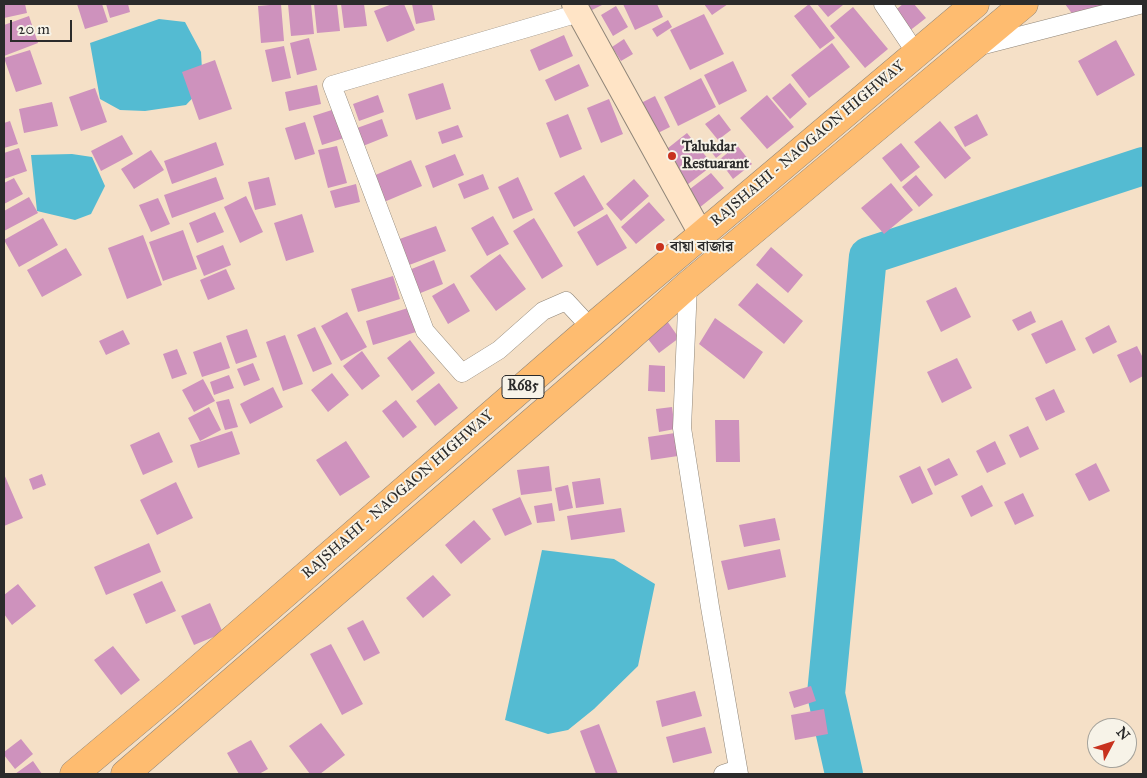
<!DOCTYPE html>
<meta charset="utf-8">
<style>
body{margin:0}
#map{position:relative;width:1147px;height:778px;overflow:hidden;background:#f5e0c7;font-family:"IM FELL Great Primer",serif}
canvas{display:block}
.frame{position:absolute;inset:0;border:5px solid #2b2b2b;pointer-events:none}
.north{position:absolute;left:1087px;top:718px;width:50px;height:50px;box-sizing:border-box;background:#f7f3e8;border:1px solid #a5a39c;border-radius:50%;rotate:50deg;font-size:14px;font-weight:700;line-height:20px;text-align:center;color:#2b2b2b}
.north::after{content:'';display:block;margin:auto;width:18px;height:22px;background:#c8321e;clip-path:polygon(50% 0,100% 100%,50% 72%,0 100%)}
.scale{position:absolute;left:10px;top:20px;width:62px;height:22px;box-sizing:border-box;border:2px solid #2b2b2b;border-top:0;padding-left:6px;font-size:15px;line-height:18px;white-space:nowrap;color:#2b2b2b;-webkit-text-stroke:4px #f7f3e8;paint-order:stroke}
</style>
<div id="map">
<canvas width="1147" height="778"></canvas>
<div class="frame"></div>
<div class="north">N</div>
<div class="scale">20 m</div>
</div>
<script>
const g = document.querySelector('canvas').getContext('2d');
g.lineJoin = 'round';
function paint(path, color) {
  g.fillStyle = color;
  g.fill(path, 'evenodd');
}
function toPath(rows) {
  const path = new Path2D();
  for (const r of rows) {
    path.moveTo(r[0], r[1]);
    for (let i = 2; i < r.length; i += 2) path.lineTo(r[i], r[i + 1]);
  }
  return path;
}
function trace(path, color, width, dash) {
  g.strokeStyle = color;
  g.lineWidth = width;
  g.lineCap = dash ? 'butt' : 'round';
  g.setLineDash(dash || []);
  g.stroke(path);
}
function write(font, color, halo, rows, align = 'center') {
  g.font = font + ' "IM FELL Great Primer","Noto Serif Bengali",serif';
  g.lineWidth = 4;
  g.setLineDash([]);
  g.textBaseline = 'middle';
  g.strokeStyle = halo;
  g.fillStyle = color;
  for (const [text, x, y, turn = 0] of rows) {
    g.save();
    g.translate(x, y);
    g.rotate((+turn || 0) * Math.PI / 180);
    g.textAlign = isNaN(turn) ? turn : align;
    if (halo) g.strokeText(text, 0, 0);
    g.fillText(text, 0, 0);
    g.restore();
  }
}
paint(toPath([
 [159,19,185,22,201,52,203,87,186,105,145,111,120,110,100,99,90,43],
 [72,154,92,157,105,186,91,214,75,220,37,211,31,155],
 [542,550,614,559,655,584,638,666,594,709,568,730,548,734,505,720]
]), '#54bbd2');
trace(toPath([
 [844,774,826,694,868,256,1143,166]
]), '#54bbd2', 38);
paint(toPath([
 [4,4,25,4,27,13,4,18],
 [77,4,102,4,108,22,85,29],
 [106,4,128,4,130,12,110,18],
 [281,4,284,41,261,43,258,6],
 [288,4,311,4,314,34,291,36],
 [314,4,337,4,340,31,317,33],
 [341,4,364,4,367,26,344,28],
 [392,4,404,4,415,30,387,42,374,11],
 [412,4,432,4,435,20,416,24],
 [586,4,604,4,590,11],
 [623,4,657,4,663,17,635,30],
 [704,4,728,4,712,15],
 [809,4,835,38,820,49,794,16],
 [817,4,842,4,843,5,828,17],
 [903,4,914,4,926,18,908,32,893,12],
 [1065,4,1111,4,1073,15],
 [616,6,628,27,613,36,601,15],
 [853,7,888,49,865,68,830,26],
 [704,14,724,54,690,70,670,30],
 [29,16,38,43,4,56,4,25],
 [668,20,672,27,657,37,652,29],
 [564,35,573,56,539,71,530,50],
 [309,38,317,70,297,75,290,43],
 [624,39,633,54,621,61,612,47],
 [1116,40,1135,75,1097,96,1078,61],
 [832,43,850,67,809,98,791,75],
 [284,46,291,78,272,82,265,50],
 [30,50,42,84,16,92,4,58],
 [215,60,232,109,199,120,182,72],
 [733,61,747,91,719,105,704,75],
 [579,64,589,86,555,101,545,80],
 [701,78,716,107,678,126,664,97],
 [443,83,451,109,416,120,408,94],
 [790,83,807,104,790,119,772,98],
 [317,85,321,104,289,111,285,92],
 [95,88,107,122,81,131,69,97],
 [378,95,384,112,359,121,353,104],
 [767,95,794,127,767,149,740,118],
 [655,96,670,127,654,135,639,104],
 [609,99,623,134,601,143,587,108],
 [52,102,58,126,24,133,19,109],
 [335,109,344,138,322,145,313,116],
 [568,114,582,149,560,158,546,123],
 [719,114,731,130,718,140,705,124],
 [977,114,988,135,965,147,954,127],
 [382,119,388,136,363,146,357,128],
 [10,121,18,144,4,148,4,123],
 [940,121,971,158,945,179,914,142],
 [305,122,315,154,295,160,285,128],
 [458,125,463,137,442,144,438,132],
 [687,133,713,165,683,188,658,156],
 [122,135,133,154,101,171,91,151],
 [216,142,224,165,172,184,164,161],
 [720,142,726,150,716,158,710,150],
 [901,143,920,167,901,182,882,158],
 [737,145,752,164,733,179,719,160],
 [337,146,347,183,328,188,318,150],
 [19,148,27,171,4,179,4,153],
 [151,150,164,170,134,189,121,169],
 [455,154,464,175,433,188,425,166],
 [411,160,422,186,384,202,373,176],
 [711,173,724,188,699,208,686,192],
 [483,174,489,189,464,199,458,184],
 [584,175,604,209,574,227,554,193],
 [916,175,933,195,919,207,902,187],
 [216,177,224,199,172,218,164,195],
 [269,177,276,205,255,210,248,182],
 [518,177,533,210,513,219,498,187],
 [14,178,23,194,4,204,4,183],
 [634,179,649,196,621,221,606,204],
 [891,183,913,210,884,234,861,208],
 [356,184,360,202,335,208,330,191],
 [246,196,263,232,240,243,224,207],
 [29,197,38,213,4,231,4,211],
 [158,198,170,224,151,232,139,205],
 [649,202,665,220,636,244,621,227],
 [215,212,224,232,197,243,189,223],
 [302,214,314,252,286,261,274,223],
 [607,214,627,248,597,266,577,232],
 [493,216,509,244,487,256,471,228],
 [43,218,58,245,19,267,4,240],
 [534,218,563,266,542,279,513,231],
 [436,226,446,251,404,267,394,241],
 [183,230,197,269,163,281,149,242],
 [143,235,162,285,127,299,108,248],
 [223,245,231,265,204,276,196,256],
 [771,247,803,275,788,293,756,265],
 [66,248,82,275,42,297,27,270],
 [500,254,526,289,496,311,470,276],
 [434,260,443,284,413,296,404,272],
 [226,269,235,289,208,300,200,280],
 [393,276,400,299,358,312,351,289],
 [454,283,470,311,448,324,432,296],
 [757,283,803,321,784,344,738,305],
 [956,287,971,317,941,332,926,301],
 [408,308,416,332,373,345,366,321],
 [1031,311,1036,322,1018,331,1012,320],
 [347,312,367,347,341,361,321,326],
 [665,318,679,338,659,353,644,334],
 [715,318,763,352,744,379,699,344],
 [1062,320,1076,350,1046,364,1031,334],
 [1109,325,1117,342,1093,354,1085,338],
 [315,327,332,364,313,372,297,335],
 [247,329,257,357,236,364,226,336],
 [123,330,130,344,106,355,99,341],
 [285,335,303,384,283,391,266,342],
 [410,340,435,373,412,391,387,358],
 [221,342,230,368,202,377,193,352],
 [1137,346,1143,358,1143,376,1130,383,1117,355],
 [177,349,187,374,172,379,163,354],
 [362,351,380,376,362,390,343,366],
 [957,358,972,388,942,403,927,372],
 [253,363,260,380,244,386,237,369],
 [649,365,665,366,665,392,648,391],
 [332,373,349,395,328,412,311,390],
 [229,375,234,388,214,395,210,382],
 [203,379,215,401,194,412,182,390],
 [439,383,458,408,435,426,416,401],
 [273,387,283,407,250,424,240,404],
 [1054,389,1065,412,1046,421,1035,398],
 [229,399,238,427,225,430,216,402],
 [396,400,417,427,403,438,382,411],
 [209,407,221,430,200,441,188,418],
 [672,407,675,429,659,432,656,409],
 [715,420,739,420,740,462,716,462],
 [1028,426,1039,449,1020,458,1009,435],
 [232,431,240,454,198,468,190,445],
 [159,432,173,462,143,475,130,445],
 [675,433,678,456,651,460,648,437],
 [346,441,370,477,340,496,316,460],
 [995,441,1006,464,987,473,976,451],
 [949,458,958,475,935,486,927,469],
 [1096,463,1110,491,1089,501,1075,474],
 [549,466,552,491,521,495,517,470],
 [920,466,933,494,912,504,899,476],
 [4,474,23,518,4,526],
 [42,474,46,485,33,490,29,479],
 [600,478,604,504,576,508,572,482],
 [176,482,193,518,157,535,140,500],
 [568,485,573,508,559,511,555,488],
 [982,485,993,506,971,517,961,496],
 [1023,493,1034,516,1015,525,1004,502],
 [520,497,532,524,505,536,492,509],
 [552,503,555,521,537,523,534,506],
 [621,508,625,532,571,540,567,516],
 [775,518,780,540,744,547,739,525],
 [474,520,491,539,461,564,445,545],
 [149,543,161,572,106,595,94,567],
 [780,549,786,577,728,590,721,561],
 [433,575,451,595,423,618,406,598],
 [162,581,176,611,146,624,133,594],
 [18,584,36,606,12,625,4,614,4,595],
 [210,603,223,633,194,645,181,616],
 [363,620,380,653,364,661,347,628],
 [331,644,363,704,342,715,310,654],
 [113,646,140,680,121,695,94,660],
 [811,686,816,701,794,708,789,692],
 [695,691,702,716,662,727,656,701],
 [824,709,828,734,795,740,791,715],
 [321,723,345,755,320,774,310,774,289,746],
 [599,724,618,774,596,774,580,731],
 [705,727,712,753,673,763,666,737],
 [21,739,33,754,15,769,4,755,4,752],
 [251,740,268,769,259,774,239,774,227,753],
 [33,761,42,774,15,774]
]), '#ce92bd');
const street = toPath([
 [883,4,916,53],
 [579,13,332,85,425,331,462,373,499,350,543,311,566,301,591,328],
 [980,46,1143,4],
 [688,285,682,428,710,607,739,774],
 [723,774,738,769]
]);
const secondary = toPath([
 [574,4,701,234]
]);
const primary = toPath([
 [74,774,172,692,591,328,975,4],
 [125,774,612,353,688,285,1024,4]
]);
trace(street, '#908679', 19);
trace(secondary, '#908679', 26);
trace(primary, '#908679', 29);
trace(street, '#fff', 18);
trace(secondary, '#ffe4c6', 24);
trace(primary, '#febc70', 28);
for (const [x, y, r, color] of [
 [672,156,5,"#c8321e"],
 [660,247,5,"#c8321e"]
]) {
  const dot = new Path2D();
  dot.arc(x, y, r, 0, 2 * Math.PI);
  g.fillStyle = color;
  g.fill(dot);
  trace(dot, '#f7f3e8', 2);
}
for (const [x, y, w] of [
 [523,387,42]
]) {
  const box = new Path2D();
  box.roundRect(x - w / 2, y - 11.5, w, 23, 4);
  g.fillStyle = '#f7f3e8';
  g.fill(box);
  trace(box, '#2b2b2b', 1);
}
write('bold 14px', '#2b2b2b', null, [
 ["R685",523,387]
]);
write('15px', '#2b2b2b', '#f7f3e8', [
 ["RAJSHAHI - NAOGAON HIGHWAY",808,144,-40],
 ["RAJSHAHI - NAOGAON HIGHWAY",398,495,-41]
]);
write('bold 15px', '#2b2b2b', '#f7f3e8', [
 ["Talukdar",682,147],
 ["Restuarant",682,164],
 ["বায়া বাজার",670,247]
], 'left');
</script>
